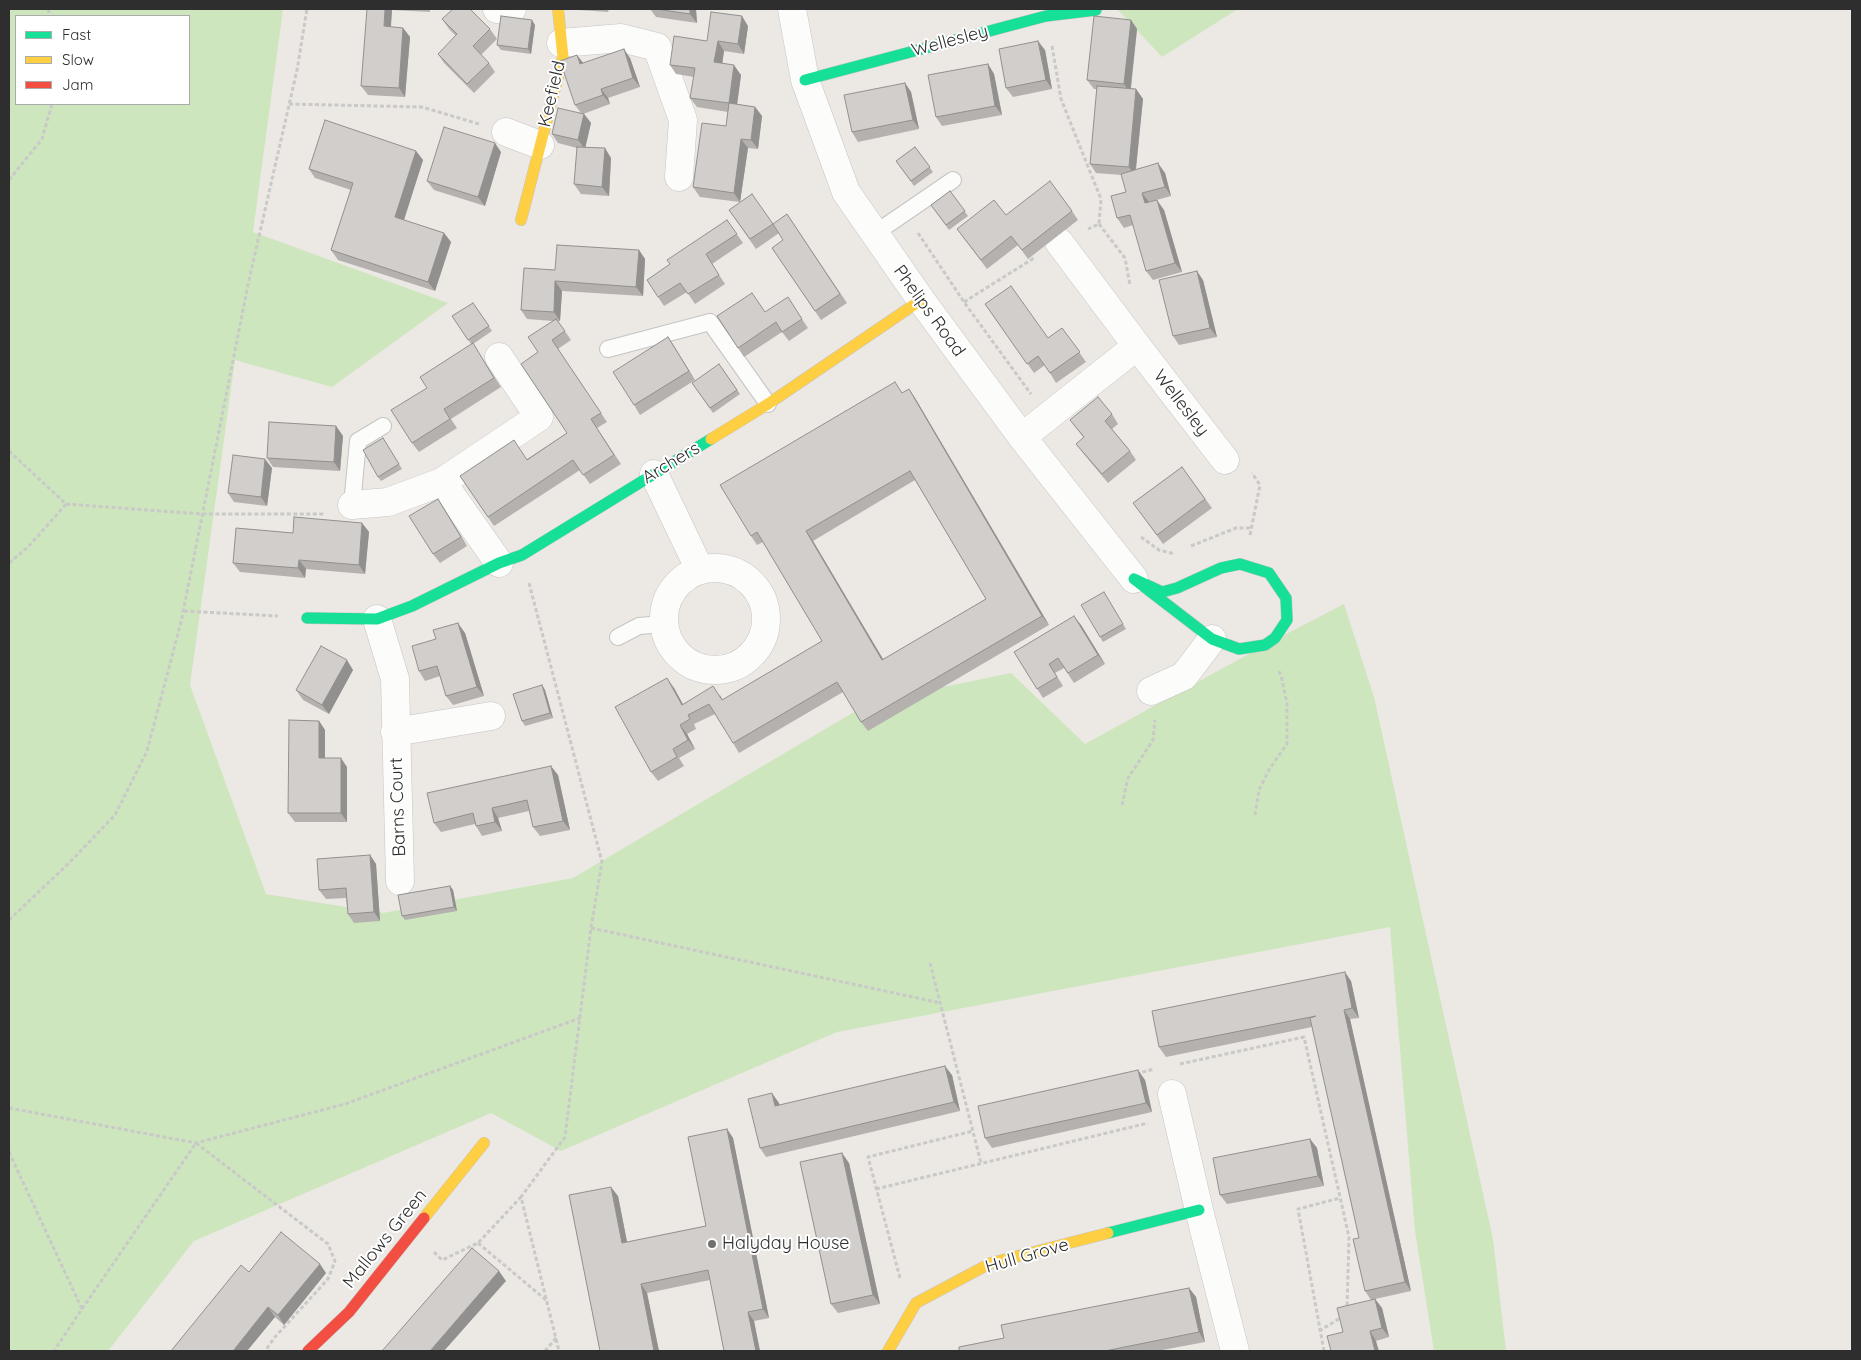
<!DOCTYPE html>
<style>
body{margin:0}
#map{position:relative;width:1861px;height:1360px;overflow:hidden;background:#ece8e4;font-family:Quicksand,sans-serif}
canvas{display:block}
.frame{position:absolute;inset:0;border:10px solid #2e2e2e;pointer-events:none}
.legend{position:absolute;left:15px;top:15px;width:175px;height:90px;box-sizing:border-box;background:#fff;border:1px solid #ababab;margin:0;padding:6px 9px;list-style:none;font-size:15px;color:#2e2e2e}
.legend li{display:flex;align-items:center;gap:10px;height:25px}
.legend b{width:25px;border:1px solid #ababab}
</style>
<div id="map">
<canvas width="1861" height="1360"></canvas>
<div class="frame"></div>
<ul class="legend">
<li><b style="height:6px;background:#16e098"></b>Fast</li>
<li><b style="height:6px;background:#ffcf43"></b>Slow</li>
<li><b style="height:6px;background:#f24e42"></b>Jam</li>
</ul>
</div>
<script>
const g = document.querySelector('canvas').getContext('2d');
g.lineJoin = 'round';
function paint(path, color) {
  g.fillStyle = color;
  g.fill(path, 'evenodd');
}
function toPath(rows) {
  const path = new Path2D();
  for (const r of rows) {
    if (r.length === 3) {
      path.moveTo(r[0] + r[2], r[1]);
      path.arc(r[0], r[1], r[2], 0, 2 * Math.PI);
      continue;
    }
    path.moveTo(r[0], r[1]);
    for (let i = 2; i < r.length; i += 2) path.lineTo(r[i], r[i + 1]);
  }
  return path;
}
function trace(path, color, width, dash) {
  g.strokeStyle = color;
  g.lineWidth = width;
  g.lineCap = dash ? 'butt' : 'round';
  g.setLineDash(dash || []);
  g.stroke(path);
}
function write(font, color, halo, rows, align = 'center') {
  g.font = font + ' Quicksand,sans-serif';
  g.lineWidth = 4;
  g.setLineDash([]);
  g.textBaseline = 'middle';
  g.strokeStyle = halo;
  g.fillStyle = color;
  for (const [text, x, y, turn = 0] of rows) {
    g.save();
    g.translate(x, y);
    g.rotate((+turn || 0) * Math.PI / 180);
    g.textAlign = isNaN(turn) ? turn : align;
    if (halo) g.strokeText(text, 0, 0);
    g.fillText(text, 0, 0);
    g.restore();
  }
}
paint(toPath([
 [9,9,283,9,253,232,448,303,332,387,235,360,190,685,266,894,383,913,573,878,871,702,1011,673,1085,744,1265,645,1344,604,1374,697,1493,1239,1506,1351,1434,1351,1415,1231,1390,927,837,1032,561,1151,491,1113,194,1241,108,1351,9,1351],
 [16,16,189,16,189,104,16,104],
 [1117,9,1238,9,1162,57]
]), '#cee6be');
const lane = toPath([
 [874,234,953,180],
 [608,349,710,322,768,404],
 [352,505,358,441,383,426],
 [618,637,639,626,664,624]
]);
const street = toPath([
 [497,9,512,9],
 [792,9,805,80,846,192,921,300,1022,437,1134,579],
 [561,43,621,38,657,47,683,120,679,177],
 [506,132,540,145],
 [1059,242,1137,346],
 [1022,437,1137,346,1225,460],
 [654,474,700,570],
 [442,482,499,563],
 [352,505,388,502,442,482,539,417,499,357],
 [715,619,51],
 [377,619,395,679,400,881],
 [1151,691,1184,676,1212,639],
 [395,732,491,716],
 [1172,1094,1199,1210,1235,1351]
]);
const fast = toPath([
 [805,80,1046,16,1096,10],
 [1240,564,1269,573,1286,598,1287,620,1275,638,1265,645,1239,649,1212,639,1134,579,1162,592,1177,588,1221,568,1240,564],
 [307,618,377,619,412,606,499,563,522,555,711,439],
 [1108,1233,1199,1210]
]);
const slow = toPath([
 [521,220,563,57,558,9],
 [711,439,768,404,921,300],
 [424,1218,484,1143],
 [888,1351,916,1303,991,1263,1108,1233]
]);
const jam = toPath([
 [308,1351,349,1312,424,1218]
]);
trace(lane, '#c5c4c5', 18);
trace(street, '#c5c4c5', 29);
trace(fast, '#c5c4c5', 12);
trace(slow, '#c5c4c5', 12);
trace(jam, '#c5c4c5', 12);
trace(toPath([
 [48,9,50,16],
 [1052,46,1061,99,1101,199,1099,224,1088,229],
 [289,104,422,107,479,124],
 [9,180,42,139,52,104],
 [1099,224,1125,258,1130,285],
 [918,233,964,302,1031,394],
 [964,302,1034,258],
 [9,451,66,504,202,514,325,514],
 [1250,535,1260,485,1252,473],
 [1141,537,1159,550,1175,554],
 [1191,546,1236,528,1252,528],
 [9,563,28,547,66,504],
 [529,583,602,862,591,928,565,1137,521,1197,559,1351],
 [184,611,278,616],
 [1122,805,1128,778,1153,740,1155,720],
 [1255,815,1259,790,1270,768,1287,744,1287,703,1281,675,1278,670],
 [9,920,67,865,115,815,147,751,181,622,249,280,297,70,307,9],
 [591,928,941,1003],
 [930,963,981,1163],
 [1180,1064,1304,1037,1349,1237,1347,1309],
 [1140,1076,1139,1073,1154,1069],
 [9,1108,196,1143,345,1104,580,1018],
 [9,1152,82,1309,54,1351],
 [876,1189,1148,1123],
 [478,1243,546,1300],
 [434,1252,442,1260,478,1243,521,1197],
 [900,1278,868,1157,973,1131],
 [82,1309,196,1143,328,1244,335,1261,328,1279,275,1337,265,1351],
 [1319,1331,1342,1317],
 [545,1351,556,1338],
 [1324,1351,1298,1209,1340,1198]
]), '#c9c9c8', 3, [4, 2.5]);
trace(lane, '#fcfcfb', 16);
trace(street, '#fcfcfb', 28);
trace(fast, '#16e098', 11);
trace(slow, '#ffcf43', 11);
trace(jam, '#f24e42', 11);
paint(toPath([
 [392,9,430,9,430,12,392,10],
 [579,9,609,9,608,12,579,10],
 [650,9,696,9,697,23,656,17],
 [392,10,391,27,403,28,410,37,405,97,368,95,361,86],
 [442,19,490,29,497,39,481,55,489,63,495,72,474,93,444,63,438,54,456,36,449,29],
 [1131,20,1137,29,1131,89,1136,89,1143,99,1136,170,1165,173,1171,196,1149,202,1164,210,1182,272,1153,280,1146,271,1133,225,1124,228,1117,218,1126,192,1122,175,1096,173,1090,164,1097,89,1094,89,1087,80],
 [535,25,531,54,501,50,497,45],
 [748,26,744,54,724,51,722,64,741,75,737,104,755,107,762,116,758,149,748,148,740,202,700,197,693,187,726,126,728,112,697,107,690,98,694,77,676,74,670,65,707,41],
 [1045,50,1052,89,1013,97,1006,88],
 [630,58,640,87,608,98,610,104,583,114,584,114,591,123,585,147,611,158,609,196,581,194,574,184,577,148,558,143,552,134,581,113,575,105,583,63],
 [988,64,994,74,1002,115,942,126,936,117],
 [905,83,911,92,919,129,858,142,852,132],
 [915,147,933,172,914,186,896,161],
 [416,151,423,160,404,220,444,233,451,242,435,291,338,260,331,250,351,190,315,178,309,169],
 [501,152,485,206,434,190,427,181],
 [950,191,968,216,949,230,931,205],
 [729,210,773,224,787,214,847,303,821,320,772,248,783,240,779,233,756,249],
 [1072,211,1078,220,1028,259,1018,245,987,269,957,229],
 [727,220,743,243,712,264,725,284,695,304,687,292,664,306,658,297,670,264],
 [639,250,645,259,643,296,562,291,560,321,558,321,571,340,558,349,607,422,597,428,621,464,590,484,580,470,494,526,460,476,527,459,567,433,538,352,553,321,527,319,521,310,555,270],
 [1203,280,1217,337,1179,345,1173,336],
 [473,303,492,331,473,344,501,387,451,419,457,428,419,452,412,443,471,344,452,316],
 [985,304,1048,338,1062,328,1086,362,1056,383,1045,365,1034,373],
 [794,307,808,328,789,341,782,332,744,357,717,316,765,312],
 [668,337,695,380,640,415,634,405],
 [722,368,740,394,713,413,692,383],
 [909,389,915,398,1049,625,868,731,861,722,843,692,739,753,733,743,715,714,694,724,696,729,687,734,695,749,679,758,684,766,658,781,651,772,674,688,683,705,720,695,723,700,822,641,763,542,757,545,751,536,903,393],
 [915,480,986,599,883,660,813,541],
 [1112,414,1118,424,1112,429,1130,451,1136,460,1108,483,1083,453,1076,444,1084,438,1070,420],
 [336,426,343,436,340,471,273,467,267,458],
 [383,438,402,469,381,481,378,477],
 [1182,467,1212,508,1163,544,1133,503],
 [272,468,267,506,234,502,228,493],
 [438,499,467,546,440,563,433,554],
 [362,523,369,532,365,574,306,569,305,578,240,572,233,563,293,533],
 [1104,592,1126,629,1103,642,1100,637],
 [1081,625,1105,664,1074,683,1064,668,1055,673,1063,686,1043,698,1014,652],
 [465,633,484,696,453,705,446,696,440,676,425,681,419,671],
 [353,670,329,714,303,700,296,690],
 [542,685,545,690,553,718,525,726,522,721],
 [319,721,325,730,325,758,347,767,347,822,295,822,288,813],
 [558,775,570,830,540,836,533,827,529,811,498,818,502,831,482,836,476,826,475,824,441,832,434,823],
 [370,855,376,864,380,921,354,923,348,914,346,898,326,899,319,890],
 [450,886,453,890,457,911,405,920,402,916],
 [1351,981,1359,1018,1350,1019,1411,1291,1375,1299,1382,1308,1389,1337,1376,1341,1343,1332,1371,1300,1365,1291,1359,1238,1312,1027,1166,1057,1159,1047],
 [952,1075,960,1111,766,1157,760,1148,779,1103,779,1105],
 [1145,1080,1152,1112,992,1148,985,1138],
 [727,1129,733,1138,769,1318,754,1321,760,1351,724,1351,710,1280,647,1293,659,1351,600,1351,618,1196,627,1242,706,1226],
 [1310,1139,1317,1148,1324,1186,1227,1204,1220,1195],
 [849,1163,880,1304,838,1313,831,1304],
 [249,1272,326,1273,284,1325,275,1317,247,1351],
 [1189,1288,1196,1297,1205,1342,1157,1351,959,1351,1004,1338]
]), '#b4b1af');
paint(toPath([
 [385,9,392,9,392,10,390,36,384,26],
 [690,9,696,9,697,23,690,14],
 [742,16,748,26,744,54,738,44],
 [532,20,535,25,531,54,528,49],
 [1131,20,1137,29,1130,93,1124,84],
 [403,28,410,37,405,97,399,88],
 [718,41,724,51,721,72,714,62],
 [1038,41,1045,50,1052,89,1046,80],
 [624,49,630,58,640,87,633,78],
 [577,55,584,64,580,64],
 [988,64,994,74,1002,115,995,106],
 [734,65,741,75,736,113,729,103],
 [905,83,911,92,919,129,913,120],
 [601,89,608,98,610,104,603,95],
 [1136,89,1143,99,1135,176,1129,167],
 [755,107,762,116,758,149,751,140],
 [584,114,591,123,585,149,578,140],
 [741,139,748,148,740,202,734,193],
 [495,143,501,152,485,206,478,197],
 [605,148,611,158,609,196,602,187],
 [416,151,423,160,402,226,395,217],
 [1158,163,1165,173,1171,196,1165,187],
 [1142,193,1149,202,1145,203],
 [1157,200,1164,210,1182,272,1175,263],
 [444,233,451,242,435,291,428,282],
 [639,250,645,259,643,296,636,287],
 [1197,271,1203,280,1217,337,1210,328],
 [555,281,562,291,560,321,554,312],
 [668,337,674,346,695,380,689,371],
 [909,389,915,398,1049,625,1042,616],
 [336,426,343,436,340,471,334,462],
 [265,459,272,468,267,506,261,497],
 [438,499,444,508,467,546,461,537],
 [362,523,369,532,365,574,359,565],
 [806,531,813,541,889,669,882,660],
 [299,560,306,569,305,578,298,568],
 [1074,616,1081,625,1105,664,1098,655],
 [458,623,465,633,484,696,477,687],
 [347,660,353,670,329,714,322,705],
 [667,678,674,688,689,715,682,705],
 [542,685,545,690,553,718,550,713],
 [319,721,325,730,325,767,319,758],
 [680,725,687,734,695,749,688,740],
 [341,758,347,767,347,822,341,813],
 [551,766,558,775,570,830,563,821],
 [492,808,498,818,502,831,495,822],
 [370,855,376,864,380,921,374,912],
 [450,886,453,890,457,911,454,907],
 [1345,972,1351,981,1359,1018,1352,1008],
 [1344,1010,1350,1019,1411,1291,1405,1282],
 [945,1066,952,1075,960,1111,954,1102],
 [1138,1070,1145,1080,1152,1112,1146,1103],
 [772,1093,779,1103,782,1116,775,1106],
 [727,1129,733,1138,769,1318,763,1309],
 [1310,1139,1317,1148,1324,1186,1318,1176],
 [842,1153,849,1163,880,1304,873,1295],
 [611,1187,618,1196,629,1252,622,1243],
 [320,1264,326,1273,284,1325,278,1315],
 [499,1271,506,1281,444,1351,430,1351],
 [641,1284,647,1293,659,1351,654,1351],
 [1189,1288,1196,1297,1205,1342,1199,1332],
 [1375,1299,1382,1308,1389,1337,1382,1328],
 [268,1307,275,1317,247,1351,233,1351],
 [748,1312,754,1321,760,1351,756,1351],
 [1370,1331,1376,1341,1379,1351,1375,1351]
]), '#92908e');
const building = toPath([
 [367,9,385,9,384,26,403,28,399,88,361,86,367,9],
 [453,9,470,9,490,29,473,46,489,63,467,84,438,54,457,34,442,19,453,9],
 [656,9,690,9,690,14,656,9],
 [711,12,742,16,738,44,718,41,714,62,734,65,729,103,690,98,695,68,670,65,674,36,707,41,711,12],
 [501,16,532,20,528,49,497,45,501,16],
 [1094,16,1131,20,1124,84,1087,80,1094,16],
 [1038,41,1046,80,1006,88,999,49,1038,41],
 [624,49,633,78,601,89,603,95,575,105,560,61,577,55,580,64,624,49],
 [988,64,995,106,936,117,928,75,988,64],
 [905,83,913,120,852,132,844,95,905,83],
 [1097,86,1136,89,1129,167,1090,164,1097,86],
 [729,103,755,107,751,140,741,139,734,193,693,187,702,123,726,126,729,103],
 [558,108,584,114,578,140,552,134,558,108],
 [325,120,416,151,395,217,444,233,428,282,331,250,353,183,309,169,325,120],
 [444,127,495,143,478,197,427,181,444,127],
 [577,147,605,148,602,187,574,184,577,147],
 [915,147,930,167,911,181,896,161,915,147],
 [1158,163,1165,187,1142,193,1145,203,1157,200,1175,263,1146,271,1130,215,1117,218,1111,196,1126,192,1121,174,1158,163],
 [1050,181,1072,211,1022,250,1011,236,981,260,957,229,994,200,1006,215,1050,181],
 [950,191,965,211,946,225,931,205,950,191],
 [752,194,773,224,787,214,840,294,815,311,772,248,783,240,773,224,750,239,729,210,752,194],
 [727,220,737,234,706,254,719,275,688,294,680,283,658,297,647,280,670,264,667,260,727,220],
 [557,245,639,250,636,287,555,281,554,312,521,310,524,268,555,270,557,245],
 [1197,271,1210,328,1173,336,1159,280,1197,271],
 [1011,286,1048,338,1062,328,1080,352,1050,373,1038,356,1027,364,985,304,1011,286],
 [752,293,765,312,788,297,802,319,782,332,776,322,738,348,717,316,752,293],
 [473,303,489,326,468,340,452,316,473,303],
 [556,319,565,331,552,340,601,413,591,419,614,455,583,475,573,460,488,517,460,476,514,440,527,460,567,433,521,364,538,352,528,337,556,319],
 [668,337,689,371,634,405,613,372,668,337],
 [473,343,494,378,444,409,450,419,412,443,391,410,427,388,420,377,473,343],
 [719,364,737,390,710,408,692,383,719,364],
 [895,382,902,393,909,389,1042,616,861,722,837,682,733,743,709,704,688,715,690,719,680,725,688,740,673,749,677,757,651,772,615,707,667,678,682,705,713,686,722,700,822,641,757,532,751,536,720,485,895,382],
 [910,471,986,599,882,660,806,531,910,471],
 [1098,397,1112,414,1105,421,1130,451,1102,474,1076,444,1084,437,1070,420,1098,397],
 [269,422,336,426,334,462,267,458,269,422],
 [383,438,399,464,378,477,363,450,383,438],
 [233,455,265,459,261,497,228,493,233,455],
 [1182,467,1205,499,1157,535,1133,503,1182,467],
 [438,499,461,537,433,554,409,516,438,499],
 [294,517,362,523,359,565,299,560,298,568,233,563,236,528,293,533,294,517],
 [1104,592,1123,624,1100,637,1081,605,1104,592],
 [1074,616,1098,655,1068,673,1058,658,1049,664,1057,677,1037,689,1014,652,1074,616],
 [458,623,477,687,446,696,437,666,419,671,412,646,436,639,433,630,458,623],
 [321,646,347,660,322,705,296,690,321,646],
 [542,685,550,713,522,721,513,694,542,685],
 [289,720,319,721,319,758,341,758,341,813,288,813,289,720],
 [551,766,563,821,533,827,527,800,492,808,495,822,476,826,473,813,434,823,427,793,551,766],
 [370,855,374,912,348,914,346,888,319,890,317,859,370,855],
 [450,886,454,907,402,916,398,895,450,886],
 [1345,972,1352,1008,1344,1010,1405,1282,1365,1291,1353,1239,1359,1238,1310,1018,1316,1016,1159,1047,1152,1011,1345,972],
 [945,1066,954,1102,760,1148,748,1099,772,1093,775,1106,945,1066],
 [1138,1070,1146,1103,985,1138,978,1106,1138,1070],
 [727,1129,763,1309,748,1312,756,1351,724,1351,708,1270,641,1284,654,1351,600,1351,569,1195,611,1187,622,1243,706,1226,688,1137,727,1129],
 [1310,1139,1318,1176,1220,1195,1213,1158,1310,1139],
 [842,1153,873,1295,831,1304,800,1162,842,1153],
 [281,1232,320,1264,278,1315,268,1307,233,1351,171,1351,241,1265,249,1272,281,1232],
 [472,1248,499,1271,430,1351,382,1351,472,1248],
 [1189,1288,1199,1332,1105,1351,959,1351,959,1347,1004,1338,1001,1325,1189,1288],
 [1375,1299,1382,1328,1370,1331,1375,1351,1331,1351,1327,1336,1343,1332,1337,1308,1375,1299]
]);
paint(building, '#d1cecb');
trace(building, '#92908e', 1);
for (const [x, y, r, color] of [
 [712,1244,5,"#706f6e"]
]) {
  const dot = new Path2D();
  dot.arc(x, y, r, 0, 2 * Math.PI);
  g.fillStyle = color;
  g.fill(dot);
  trace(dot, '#fff', 2);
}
write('18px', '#2e2e2e', '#fff', [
 ["Wellesley",950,41,-15],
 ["Keefield",552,94,-77],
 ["Phelips Road",929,311,54],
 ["Wellesley",1181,403,52],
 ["Archers",671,463,-31],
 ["Barns Court",398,807,-92],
 ["Mallows Green",385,1239,-51],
 ["Hull Grove",1027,1256,-16]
]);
write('18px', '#2e2e2e', '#fff', [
 ["Halyday House",722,1244]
], 'left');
</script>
